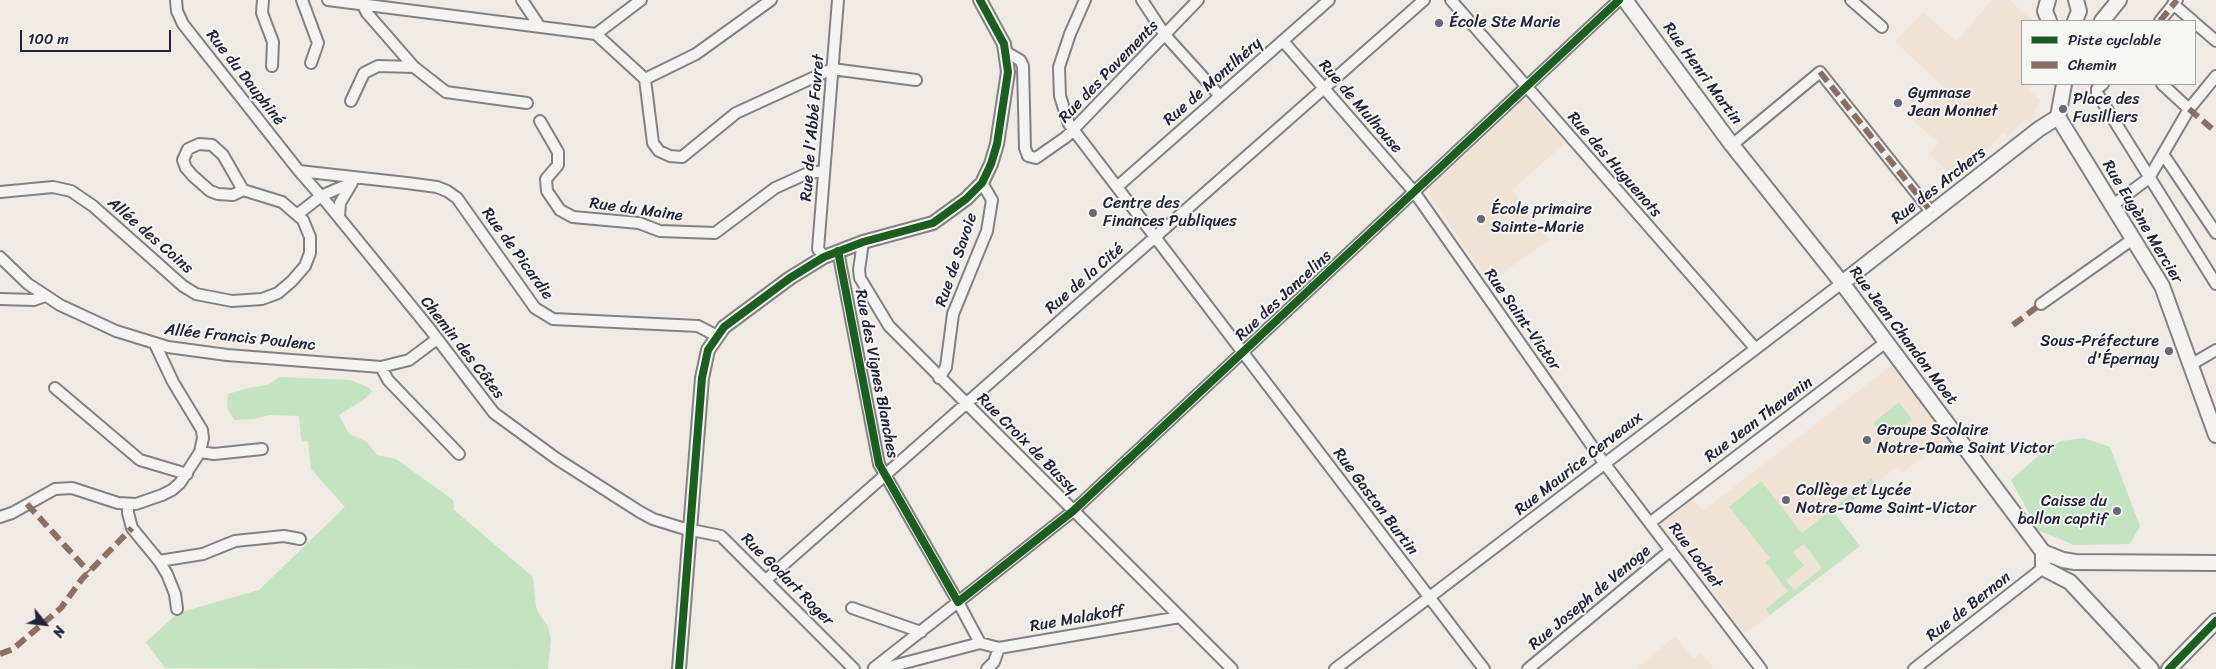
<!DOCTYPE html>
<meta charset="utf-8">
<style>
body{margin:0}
#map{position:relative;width:2216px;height:669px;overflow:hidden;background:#f0eae4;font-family:Sriracha,sans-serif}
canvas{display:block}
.legend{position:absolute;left:2021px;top:20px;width:175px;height:65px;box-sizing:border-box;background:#f6f6f2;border:1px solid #a1a1a9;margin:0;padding:6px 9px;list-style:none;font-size:15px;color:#22223b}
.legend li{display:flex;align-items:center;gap:10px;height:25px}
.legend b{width:25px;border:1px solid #a1a1a9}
.north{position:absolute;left:20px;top:599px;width:50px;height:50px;-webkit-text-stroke:4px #f6f6f2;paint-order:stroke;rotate:119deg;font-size:14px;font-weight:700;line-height:20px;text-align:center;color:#22223b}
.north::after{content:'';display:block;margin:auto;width:18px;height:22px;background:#22223b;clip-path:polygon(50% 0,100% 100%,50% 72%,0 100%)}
.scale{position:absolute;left:20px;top:30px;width:151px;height:22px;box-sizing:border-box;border:2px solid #22223b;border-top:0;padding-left:6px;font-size:15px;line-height:18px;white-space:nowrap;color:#22223b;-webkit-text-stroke:4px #f6f6f2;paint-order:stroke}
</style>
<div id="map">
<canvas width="2216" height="669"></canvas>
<ul class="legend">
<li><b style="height:6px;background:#1b5e20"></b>Piste cyclable</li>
<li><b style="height:6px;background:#8d6e63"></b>Chemin</li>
</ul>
<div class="north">N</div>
<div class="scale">100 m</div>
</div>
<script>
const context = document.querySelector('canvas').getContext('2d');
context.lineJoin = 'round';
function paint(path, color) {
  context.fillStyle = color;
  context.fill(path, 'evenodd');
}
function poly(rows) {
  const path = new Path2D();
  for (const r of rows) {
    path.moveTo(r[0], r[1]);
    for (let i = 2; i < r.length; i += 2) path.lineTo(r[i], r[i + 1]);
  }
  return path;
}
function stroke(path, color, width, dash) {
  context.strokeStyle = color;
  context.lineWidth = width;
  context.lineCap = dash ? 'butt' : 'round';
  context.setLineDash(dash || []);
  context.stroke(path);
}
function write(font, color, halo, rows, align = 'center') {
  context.font = font + ' Sriracha,sans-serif';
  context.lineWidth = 4;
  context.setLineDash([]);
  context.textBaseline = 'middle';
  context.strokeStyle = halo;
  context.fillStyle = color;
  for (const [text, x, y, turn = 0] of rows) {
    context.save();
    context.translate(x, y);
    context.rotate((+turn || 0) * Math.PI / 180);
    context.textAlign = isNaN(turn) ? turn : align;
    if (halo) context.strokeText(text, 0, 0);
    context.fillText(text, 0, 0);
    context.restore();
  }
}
paint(poly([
 [1992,0,2009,0,2034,21,2022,21,2022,84,2034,84,2029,91,2041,101,2034,110,2037,113,2030,123,2025,119,2007,137,2003,133,1982,156,1979,154,1969,166,1964,163,1952,175,1929,154,1938,142,1913,121,1943,86,1895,42,1923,12,1956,41],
 [1524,100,1527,100,1565,143,1512,190,1550,240,1489,282,1429,194,1429,189],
 [1893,364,1949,436,1902,473,1897,467,1836,514,1860,546,1745,634,1661,524,1662,521,1692,498,1703,511],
 [1675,636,1694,659,1701,653,1714,669,1636,669]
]), '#f1e2d6');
paint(poly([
 [280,377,350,380,368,387,372,391,366,398,339,415,349,434,366,441,377,455,396,459,453,500,454,510,533,577,536,607,539,614,548,626,551,639,548,669,165,668,146,642,178,613,259,590,345,507,311,469,308,441,302,442,301,437,299,416,269,415,254,419,234,420,227,407,228,394,248,388,267,385],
 [1899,402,1912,420,1886,440,1873,423],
 [2084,438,2110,447,2140,526,2130,544,2074,545,2038,530,2011,480,2047,448,2061,441],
 [1871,478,1875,484,1835,514,1860,546,1770,615,1766,609,1788,591,1765,562,1770,558,1729,507,1761,481,1802,533],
 [1804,544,1822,568,1794,590,1786,580,1804,566,1793,552]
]), '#c3e3c1');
const minor = poly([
 [176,0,177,11,183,24,299,171,328,204,429,328,494,413,557,459,640,512,653,519,682,528,721,536,854,669],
 [263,0,262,13,273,42,272,66],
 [302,0,318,43,311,63],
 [328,0,596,34],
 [522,0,540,27],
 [1085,0,1070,34,1059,67,1060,96,1069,124,1484,669],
 [1142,0,1165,35,1220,96],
 [1451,0,1755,348],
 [1851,0,1882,27],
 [2173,4,2193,21],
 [363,5,367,13,414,67,446,92,527,103],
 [2160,21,2177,0],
 [2195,23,2216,41],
 [596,34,645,79,653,143,659,151,670,156,682,157,736,113,832,69,916,80],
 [596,34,641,0],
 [1283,41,1415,193,1604,463,1761,669],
 [1006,52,1020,60,1023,66,1025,148,1028,156,1036,158,1066,137,1198,0],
 [645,79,696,54,771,0],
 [2103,84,2097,89,2097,93,2216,284],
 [2162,84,2189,109],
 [351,101,364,73,378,66,414,67],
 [540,121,558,152,558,165,546,179,547,191,560,210,573,217,639,223,660,231,715,233,775,188,808,173,824,171],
 [1732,145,1820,72,1932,213],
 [2163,154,2216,233],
 [299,171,407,183,437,187,447,191,457,198,535,308,553,319,698,326,717,336],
 [1117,187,1329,0],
 [0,192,53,187,71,191,93,206,183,286,196,294,232,301,262,299,278,293,292,281,305,266,310,253,310,237,303,220,282,202,243,190,233,195,218,194,210,191,193,176,186,168,183,160,188,149,199,144,212,145,223,155,243,190],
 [2113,205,2149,178,2189,109,2216,76],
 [298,214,321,196,351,183],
 [339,217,340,203,352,183],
 [863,242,859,270,860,278,889,326,1232,669],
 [838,251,879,464,958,602,1073,511,1619,0],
 [0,257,28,284,60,305,116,331,168,347,227,355,381,367,409,360,437,339],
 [824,257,818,249,838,0],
 [0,299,34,300,45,296],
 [2041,304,2133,239],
 [2192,364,2216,350],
 [381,367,388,380,459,454],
 [939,378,946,367,953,314,987,231,992,200,982,183],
 [55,388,140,460,187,474],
 [200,452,214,454,262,449],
 [128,505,128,513,132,528,159,561,167,574,175,594,177,609],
 [0,517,12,513,55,489,72,488,118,503,136,504,162,495,172,490,180,483,200,452,203,438,202,430,173,382,155,344],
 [1651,522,1886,342],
 [159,561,203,554,235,541,284,536,300,539],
 [766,580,1424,0],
 [852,608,921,632],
 [875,667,889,667,980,643,999,648,1180,617],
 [874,668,958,602,980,643],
 [987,669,994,662,999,648],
 [1335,669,1842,283],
 [1528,669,1671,550],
 [1914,669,2043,568]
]);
const tertiary = poly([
 [679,669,702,378,708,350,724,327,790,278,824,257,863,242,933,223,966,199,982,183,991,164,997,144,1008,72,1004,44,980,0]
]);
const secondary = poly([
 [1625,0,1732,145,1842,283,2043,552],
 [2048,0,2045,11,2049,21],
 [2075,21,2079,11,2076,0],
 [2102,21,2119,0],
 [2058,117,2162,286,2216,435],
 [2058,117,2064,84],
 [1842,283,2039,129,2058,117],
 [2043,552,2063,560,2075,562,2216,563],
 [2043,552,2043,568,2070,582,2151,669],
 [2169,669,2216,621]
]);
stroke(minor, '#838083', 14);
stroke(tertiary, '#838083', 16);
stroke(secondary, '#838083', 18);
stroke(minor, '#f4f3f1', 10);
stroke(tertiary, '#f4f3f1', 12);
stroke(secondary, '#f4f3f1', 14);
stroke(poly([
 [2160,21,2177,0],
 [1820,72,1932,213],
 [2189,109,2216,132],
 [2013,325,2041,304],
 [27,504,89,572],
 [0,654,13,649,61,608,82,579,132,528]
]), '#8d6e63', 6, [12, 6]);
stroke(poly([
 [838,251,879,464,958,602,1073,511,1619,0],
 [679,669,702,378,708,350,724,327,790,278,824,257,863,242,933,223,966,199,982,183,991,164,997,144,1008,72,1004,44,980,0],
 [2169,669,2216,621]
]), '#1b5e20', 8);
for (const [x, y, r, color] of [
 [1439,23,5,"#6a6876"],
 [1898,103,5,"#6a6876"],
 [2063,109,5,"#6a6876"],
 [1093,213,5,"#6a6876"],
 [1481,219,5,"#6a6876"],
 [2169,351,5,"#6a6876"],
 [1867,440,5,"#6a6876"],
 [1786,500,5,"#6a6876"],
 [2117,511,5,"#6a6876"]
]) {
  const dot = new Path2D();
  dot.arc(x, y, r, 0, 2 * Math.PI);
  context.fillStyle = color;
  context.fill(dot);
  stroke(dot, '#f6f6f2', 2);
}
write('16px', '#22223b', '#f6f6f2', [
 ["École Ste Marie",1449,23],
 ["Gymnase",1908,94],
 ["Jean Monnet",1908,112],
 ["Place des",2073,100],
 ["Fusilliers",2073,118],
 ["Centre des",1103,204],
 ["Finances Publiques",1103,222],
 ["École primaire",1491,210],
 ["Sainte-Marie",1491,228],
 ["Sous-Préfecture",2159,342,"right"],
 ["d'Épernay",2159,360,"right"],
 ["Groupe Scolaire",1877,431],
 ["Notre-Dame Saint Victor",1877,449],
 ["Collège et Lycée",1796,491],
 ["Notre-Dame Saint-Victor",1796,509],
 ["Caisse du",2107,502,"right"],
 ["ballon captif",2107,520,"right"]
], 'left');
write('16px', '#22223b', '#f6f6f2', [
 ["Rue des Pavements",1109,72,-46],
 ["Rue Henri Martin",1702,74,54],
 ["Rue du Dauphiné",245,78,52],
 ["Rue de Montlhéry",1213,82,-41],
 ["Rue de Mulhouse",1360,107,49],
 ["Rue de l'Abbé Favret",813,128,-85],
 ["Rue des Huguenots",1614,165,49],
 ["Rue des Archers",1939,186,-38],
 ["Rue du Maine",636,210,8],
 ["Rue Eugène Mercier",2142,222,59],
 ["Allée des Coins",150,236,41],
 ["Rue de Picardie",517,254,54],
 ["Rue de Savoie",957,260,-71],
 ["Rue de la Cité",1085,279,-41],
 ["Rue des Jancelins",1284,296,-43],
 ["Rue Saint-Victor",1522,320,55],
 ["Rue Jean Chandon Moet",1903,336,53],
 ["Allée Francis Poulenc",240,338,6],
 ["Chemin des Côtes",462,348,52],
 ["Rue des Vignes Blanches",876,374,79],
 ["Rue Jean Thevenin",1759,420,-37],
 ["Rue Croix de Bussy",1027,444,45],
 ["Rue Maurice Cerveaux",1579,464,-38],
 ["Rue Gaston Burtin",1375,502,53],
 ["Rue Lochet",1695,556,53],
 ["Rue Godart Roger",787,580,45],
 ["Rue Joseph de Venoge",1590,598,-40],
 ["Rue de Bernon",1969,607,-38],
 ["Rue Malakoff",1077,619,-10]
]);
</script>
